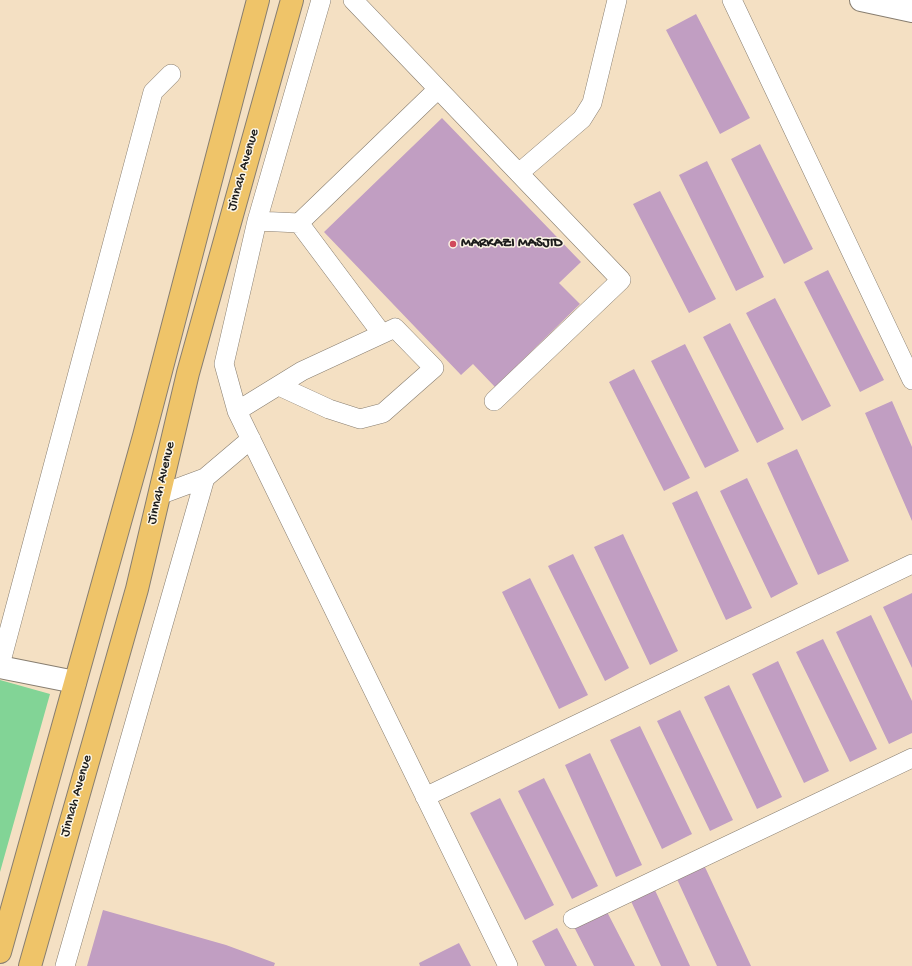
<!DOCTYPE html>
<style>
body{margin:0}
canvas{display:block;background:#f4e0c3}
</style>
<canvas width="912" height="966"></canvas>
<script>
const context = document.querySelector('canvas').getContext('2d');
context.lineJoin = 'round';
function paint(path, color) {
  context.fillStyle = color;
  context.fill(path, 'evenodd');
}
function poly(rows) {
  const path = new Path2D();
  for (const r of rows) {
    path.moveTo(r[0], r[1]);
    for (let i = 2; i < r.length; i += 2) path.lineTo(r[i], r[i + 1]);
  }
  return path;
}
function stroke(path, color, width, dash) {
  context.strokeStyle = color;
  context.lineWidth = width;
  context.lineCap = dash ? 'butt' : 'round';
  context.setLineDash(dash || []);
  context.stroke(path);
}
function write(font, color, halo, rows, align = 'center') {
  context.font = font + ' "Gochi Hand",sans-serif';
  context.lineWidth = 3;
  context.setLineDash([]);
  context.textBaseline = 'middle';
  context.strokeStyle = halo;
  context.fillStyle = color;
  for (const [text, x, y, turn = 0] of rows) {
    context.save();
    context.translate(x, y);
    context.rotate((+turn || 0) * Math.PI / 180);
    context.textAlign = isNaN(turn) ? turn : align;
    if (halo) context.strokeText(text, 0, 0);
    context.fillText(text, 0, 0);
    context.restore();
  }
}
paint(poly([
 [0,680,50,694,0,872]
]), '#82d496');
paint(poly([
 [696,14,750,118,720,134,666,30],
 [442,118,581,262,559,283,580,304,495,387,473,364,461,375,324,232],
 [760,144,813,249,784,264,731,159],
 [707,161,764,277,736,291,679,175],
 [660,191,716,299,689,313,633,204],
 [828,270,884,380,860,392,804,282],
 [775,298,831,406,802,421,746,313],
 [730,323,784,429,757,443,703,337],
 [685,344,739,451,705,468,651,361],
 [634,369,690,478,664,491,609,382],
 [892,401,912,447,912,521,865,413],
 [797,449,849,561,818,575,767,463],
 [747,478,798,584,771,598,720,491],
 [697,491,752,608,726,620,672,503],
 [623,534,678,651,650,665,594,547],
 [573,554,629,668,605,681,548,566],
 [530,578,588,695,559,709,502,592],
 [912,593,912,668,883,607],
 [871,615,912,701,912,733,889,744,836,632],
 [823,639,877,749,850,762,796,652],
 [778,661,829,771,804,783,752,674],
 [729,685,782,797,757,809,704,697],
 [680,710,733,820,710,831,657,721],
 [640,726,692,834,662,849,610,740],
 [590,753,642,865,616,877,565,765],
 [544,778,598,886,572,899,518,791],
 [500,798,554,905,525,920,470,813],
 [704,865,751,966,717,966,676,877],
 [654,888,690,966,661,966,630,899],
 [604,906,635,966,594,966,572,923],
 [103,910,226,945,275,963,274,966,87,966],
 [557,928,577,966,545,966,532,941],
 [459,943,471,966,420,966,419,963]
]), '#c19ec2');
const minor = poly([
 [321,0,257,221,224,364,237,411,508,966],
 [353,0,621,280,494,401],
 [732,0,912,380],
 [519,173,582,119,592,103,617,0],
 [257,221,299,223,438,89],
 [299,223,382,334],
 [237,411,302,371,395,328,434,368,383,413,360,419,329,409,279,386],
 [159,495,205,478],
 [0,665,153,92,171,74],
 [425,797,912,564],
 [573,919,912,758],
 [65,966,205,478,251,439]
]);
const tertiary = poly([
 [861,0,912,11],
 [0,667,75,682]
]);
const primary = poly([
 [0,952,144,436,258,0],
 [30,966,137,589,188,373,292,0]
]);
stroke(minor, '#887e70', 20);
stroke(tertiary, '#887e70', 24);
stroke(primary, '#887e70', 24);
stroke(minor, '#fff', 19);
stroke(tertiary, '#fff', 22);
stroke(primary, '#efc469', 22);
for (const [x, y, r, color] of [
 [453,244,4,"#d1495b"]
]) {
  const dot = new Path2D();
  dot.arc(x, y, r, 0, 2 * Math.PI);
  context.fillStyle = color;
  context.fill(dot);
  stroke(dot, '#fcf5e5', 1.5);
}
write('14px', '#1c1c1c', '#fcf5e5', [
 ["Jinnah Avenue",244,170,-74],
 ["Jinnah Avenue",162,483,-77],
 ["Jinnah Avenue",77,796,-74]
]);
write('bold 14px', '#1c1c1c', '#fcf5e5', [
 ["MARKAZI MASJID",461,244]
], 'left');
</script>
